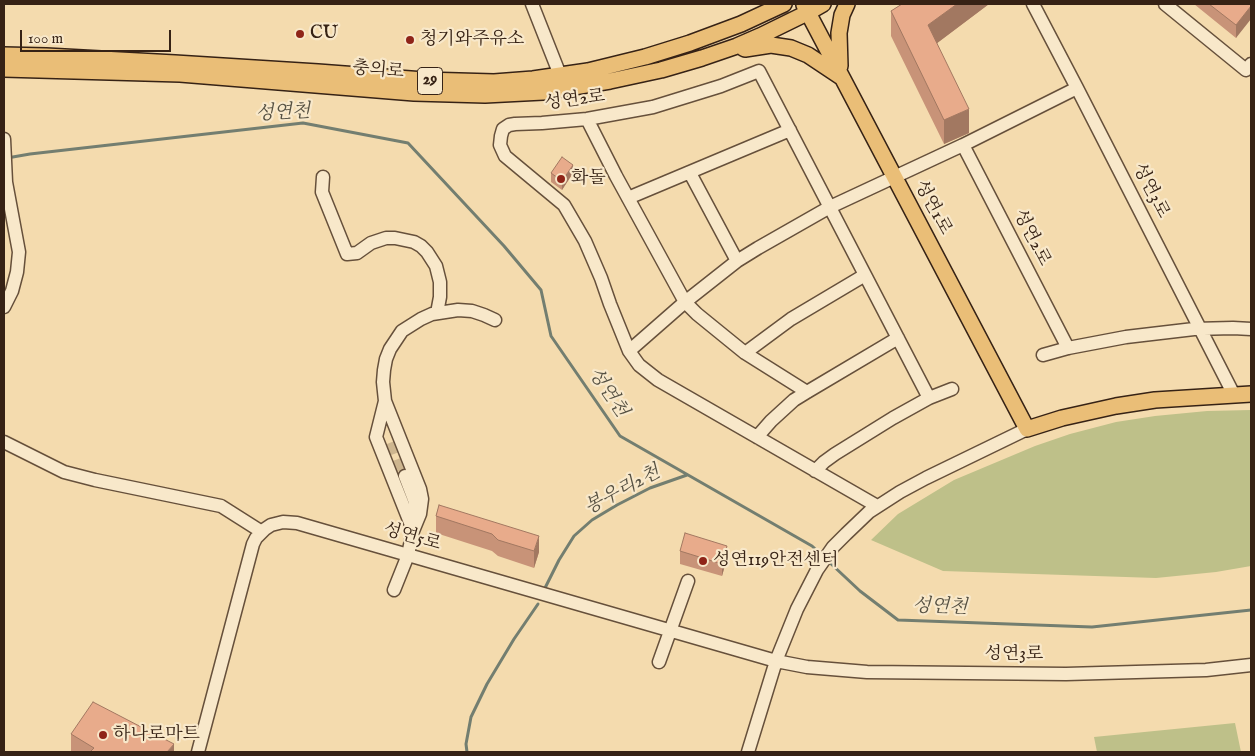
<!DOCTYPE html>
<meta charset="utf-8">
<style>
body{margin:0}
#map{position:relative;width:1255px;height:756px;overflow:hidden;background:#f4dbae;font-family:"IM FELL English",serif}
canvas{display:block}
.frame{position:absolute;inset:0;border:5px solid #362215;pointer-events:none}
.scale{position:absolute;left:20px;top:30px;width:151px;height:22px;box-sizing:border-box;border:2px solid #362215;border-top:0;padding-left:6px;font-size:15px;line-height:18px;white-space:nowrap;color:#362215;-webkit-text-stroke:4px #f8e8ca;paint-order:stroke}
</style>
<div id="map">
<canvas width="1255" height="756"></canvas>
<div class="frame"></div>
<div class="scale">100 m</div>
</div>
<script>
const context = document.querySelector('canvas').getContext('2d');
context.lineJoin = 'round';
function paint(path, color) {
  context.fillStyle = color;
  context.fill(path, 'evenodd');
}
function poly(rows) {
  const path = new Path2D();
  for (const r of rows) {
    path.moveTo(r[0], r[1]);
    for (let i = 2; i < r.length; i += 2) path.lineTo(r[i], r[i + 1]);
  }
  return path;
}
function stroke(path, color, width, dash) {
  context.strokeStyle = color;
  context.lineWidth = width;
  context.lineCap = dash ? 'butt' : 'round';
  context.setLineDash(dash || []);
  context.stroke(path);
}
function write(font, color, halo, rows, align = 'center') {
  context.font = font + ' "IM FELL English","Noto Serif KR",serif';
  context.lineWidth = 4.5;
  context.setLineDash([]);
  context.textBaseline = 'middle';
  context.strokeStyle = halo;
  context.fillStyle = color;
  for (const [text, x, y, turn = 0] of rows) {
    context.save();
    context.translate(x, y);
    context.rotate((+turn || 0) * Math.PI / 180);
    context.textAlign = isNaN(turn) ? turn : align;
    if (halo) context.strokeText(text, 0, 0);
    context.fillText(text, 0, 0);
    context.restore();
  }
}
paint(poly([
 [1251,410,1251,566,1216,572,1156,578,943,571,871,540,898,514,954,480,1035,446,1070,434,1116,422,1155,416,1207,411],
 [1235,723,1241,752,1097,752,1094,737]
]), '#bec089');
stroke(poly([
 [7,158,30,154,303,123,408,143,504,246,541,290,551,336,620,436,812,546,823,556],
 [828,561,860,591,898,620,1092,627,1251,610],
 [545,588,559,560,574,536,592,520,617,505,650,488,687,475],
 [467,752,466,744,471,717,487,684,514,639,538,604]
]), '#737e70', 3);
stroke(poly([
 [392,442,405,476]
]), '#ceb68f', 12, [12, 6]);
const minor = poly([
 [532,4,560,75],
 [1033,4,1077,88,1234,395],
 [1165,4,1246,70,1251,64],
 [587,119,616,176,685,302,697,314,745,353,807,392],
 [4,139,6,182,19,252,17,272,12,291,4,307],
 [963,145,1068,348],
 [690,173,737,261],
 [323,177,322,192,347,254,357,253,371,243,386,238,395,238,414,242,421,246,427,252,436,266,440,282,440,297,437,313],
 [628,198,790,130],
 [629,351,685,302,737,261,758,248,830,207,963,145,1077,88],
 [745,353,791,319,865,275],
 [1043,355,1068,348,1126,337,1194,329,1233,328,1251,329],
 [385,401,376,437,413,530],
 [757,437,771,421,794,400,807,392,898,338],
 [4,442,64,472,95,480,221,506,262,532],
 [815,471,824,462,835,454,893,418,929,398,952,389],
 [877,506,658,380,639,365,629,351,610,304,601,278,585,241,564,205,505,156,500,145,501,136,503,129,509,125,515,124,542,123,587,119,653,107,721,86,759,71,929,398],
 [413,531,420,514,422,499,420,489,385,401,383,382,384,370,386,359,390,349,402,331,421,319,432,314,458,310,472,311,484,315,495,320],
 [394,590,408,555,415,521,415,502,405,476],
 [659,662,688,581],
 [198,752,253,544,256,538,265,529,271,525,283,522,297,523,776,661,807,667,867,672,1066,674,1206,670,1251,665],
 [748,752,776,661,797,609,817,570,833,547,846,534,869,512,900,492,926,478,1027,429]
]);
const major = poly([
 [804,5,1027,429,1062,418,1116,406,1155,400,1251,394],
 [743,48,745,49,771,45,791,48,808,55,841,77],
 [4,55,46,56,175,63,318,72,424,80,494,82,533,79,588,71,645,57,690,43,741,24,784,4],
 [840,66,839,33,842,15,847,4],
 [4,69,180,74,414,93,485,95,543,92,610,81,661,70,702,58,737,46,760,36,809,12,823,4]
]);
stroke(minor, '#66503b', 15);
stroke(major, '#362215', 18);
stroke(minor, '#f8e8ca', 12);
stroke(major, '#eabe77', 15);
paint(poly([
 [902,4,989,4,937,43,969,133,944,144,891,36,891,11],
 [1194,4,1251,4,1236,38],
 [551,173,573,173,562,190,551,182],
 [439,505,539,552,534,568,498,556,492,551,436,533,436,516],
 [680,551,727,558,722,576,680,564],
 [71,734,174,752,74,752,71,751]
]), '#c89378');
paint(poly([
 [957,4,989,4,928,50,928,25],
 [1251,6,1251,19,1236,38,1236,25],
 [969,109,969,133,944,144,944,120],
 [573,165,573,173,562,190,562,181],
 [539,536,539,552,534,568,534,551],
 [727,546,727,558,722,576,722,564],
 [174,744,174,752,167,752]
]), '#a27861');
const building = poly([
 [902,4,957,4,928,25,969,109,944,120,891,11,902,4],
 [1209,4,1251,4,1251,6,1236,25,1209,4],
 [562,157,573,165,562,181,551,173,562,157],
 [439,505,539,536,534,551,498,540,492,534,436,516,439,505],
 [685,533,727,546,722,564,680,551,685,533],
 [93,702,174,744,167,752,90,752,94,748,71,734,93,702]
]);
paint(building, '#e8ab8b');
stroke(building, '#a27861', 1);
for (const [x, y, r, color] of [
 [300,34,5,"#8f2418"],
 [410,40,5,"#8f2418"],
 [561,179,5,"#8f2418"],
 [703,561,5,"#8f2418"],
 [103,735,5,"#8f2418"]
]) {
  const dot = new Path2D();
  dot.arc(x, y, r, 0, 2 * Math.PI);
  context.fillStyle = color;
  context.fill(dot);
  stroke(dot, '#f8e8ca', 2);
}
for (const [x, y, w] of [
 [430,81,25]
]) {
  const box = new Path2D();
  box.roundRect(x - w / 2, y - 13.5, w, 27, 4);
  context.fillStyle = '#f8e8ca';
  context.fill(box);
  stroke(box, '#362215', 1);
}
write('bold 16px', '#362215', null, [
 ["29",430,81]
]);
write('18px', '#362215', '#f8e8ca', [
 ["CU",310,34],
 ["청기와주유소",420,40],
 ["화돌",571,179],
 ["성연119안전센터",713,561],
 ["하나로마트",113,735]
], 'left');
write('18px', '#362215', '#f8e8ca', [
 ["충의로",378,71,5],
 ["성연2로",575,101,-7],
 ["성연3로",1150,191,63],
 ["성연1로",932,208,62],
 ["성연2로",1031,238,63],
 ["성연5로",412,538,16],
 ["성연3로",1014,655]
]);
write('italic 19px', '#555042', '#f8e8ca', [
 ["성연천",283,114,-3],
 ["성연천",607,393,56],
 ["봉우리2천",623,491,-28],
 ["성연천",940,608,2]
]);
</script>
